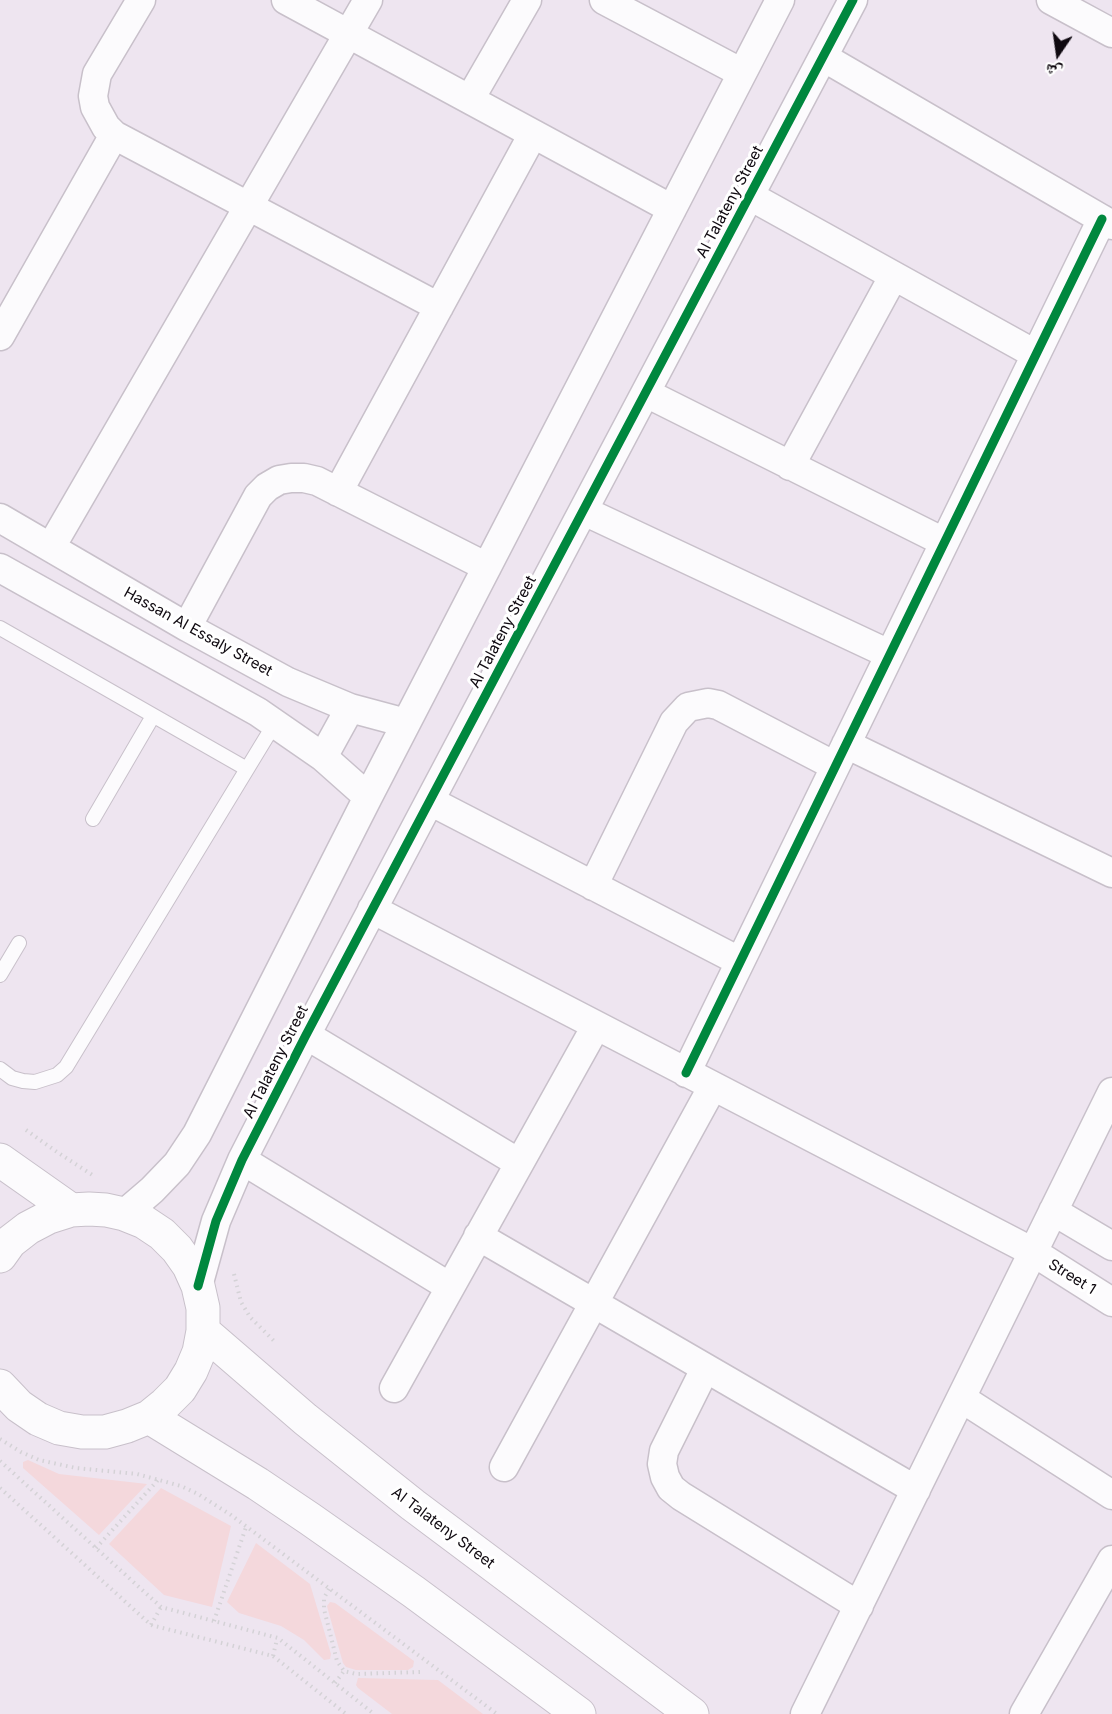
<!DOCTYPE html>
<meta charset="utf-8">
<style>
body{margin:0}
#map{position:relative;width:1112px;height:1714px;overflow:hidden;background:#eee5f0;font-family:Inter,"Noto Naskh Arabic",sans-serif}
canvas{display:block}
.north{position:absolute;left:1028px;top:24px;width:60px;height:60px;-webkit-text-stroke:4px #fff;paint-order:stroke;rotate:193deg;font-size:16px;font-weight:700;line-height:24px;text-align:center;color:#0f0910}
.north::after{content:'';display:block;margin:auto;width:21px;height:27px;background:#0f0910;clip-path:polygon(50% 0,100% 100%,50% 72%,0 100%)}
</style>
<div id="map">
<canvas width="1112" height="1714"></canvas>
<div class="north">ش</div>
</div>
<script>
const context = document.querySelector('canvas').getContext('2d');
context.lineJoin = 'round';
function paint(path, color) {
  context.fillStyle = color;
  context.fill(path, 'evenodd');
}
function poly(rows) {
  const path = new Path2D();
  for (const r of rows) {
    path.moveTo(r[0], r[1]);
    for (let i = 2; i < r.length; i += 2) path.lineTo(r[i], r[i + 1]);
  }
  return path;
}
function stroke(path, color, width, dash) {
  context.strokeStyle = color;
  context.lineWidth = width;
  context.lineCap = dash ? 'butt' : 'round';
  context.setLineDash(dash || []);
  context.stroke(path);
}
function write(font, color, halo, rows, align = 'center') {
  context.font = font + ' Inter,sans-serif';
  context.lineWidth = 6;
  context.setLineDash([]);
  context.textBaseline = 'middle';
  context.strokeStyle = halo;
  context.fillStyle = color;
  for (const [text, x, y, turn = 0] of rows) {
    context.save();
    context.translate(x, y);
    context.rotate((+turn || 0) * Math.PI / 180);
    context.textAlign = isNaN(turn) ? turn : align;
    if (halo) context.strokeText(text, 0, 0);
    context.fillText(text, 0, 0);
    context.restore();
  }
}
paint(poly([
 [28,1460,59,1474,147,1484,99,1535,23,1468,23,1462],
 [161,1488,231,1526,212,1607,164,1595,109,1544],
 [256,1543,310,1584,331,1654,330,1659,324,1660,304,1640,281,1626,239,1613,227,1602],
 [330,1602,335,1603,414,1661,413,1667,408,1670,356,1670,346,1667,343,1663,328,1610,327,1606],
 [358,1678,438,1680,483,1714,392,1714,358,1688,356,1685]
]), '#f4d8dc');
const service = poly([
 [0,628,247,769],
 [93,819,153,716],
 [0,975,19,943],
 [0,1069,12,1078,23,1081,35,1082,57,1075,66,1067,275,723]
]);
const minor = poly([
 [141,0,97,74,93,96,95,107,106,127,114,135,439,307],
 [286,0,672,209],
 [604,0,742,73],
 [1051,0,1112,33],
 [823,57,1112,225],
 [470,99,527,0],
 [750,196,1035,354],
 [0,336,114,135],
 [646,393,944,542],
 [790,466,893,277],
 [338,492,533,134],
 [584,511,889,654],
 [0,518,187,627,288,682,350,708,406,723],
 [51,547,368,0],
 [0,568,258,712,323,757,368,797],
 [187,627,258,496,267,487,279,480,291,478,304,478,317,481,487,567],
 [846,744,1112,873],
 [323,757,350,708],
 [430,801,739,961],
 [593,886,674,722,688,707,708,703,718,705,835,766],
 [372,909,1033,1252,1112,1302],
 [306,1035,519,1163],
 [686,1073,1102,219],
 [242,1160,450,1287],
 [1053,1211,1112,1246],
 [124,1214,152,1190,177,1164,197,1134,368,797,780,0],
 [478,1236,916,1490],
 [198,1286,216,1221,242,1160,306,1035,853,0],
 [705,1369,664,1451,662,1464,665,1477,671,1488,681,1496,859,1606],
 [394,1388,596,1026],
 [961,1398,1112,1495],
 [504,1467,713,1086],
 [805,1714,1112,1092],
 [1024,1714,1112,1560]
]);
const secondary = poly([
 [0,1160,71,1210],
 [0,1256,10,1242,28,1228,49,1217,71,1210,89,1209,106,1210,124,1214,144,1222,162,1234,177,1249,189,1266,198,1286,203,1308,203,1331,199,1352,191,1371,180,1389,165,1404,149,1417,127,1426,105,1432,82,1432,59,1428,38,1419,19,1406,0,1386],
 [203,1331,305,1419,413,1505,692,1714],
 [149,1417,258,1484,310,1519,414,1592,579,1714]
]);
stroke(service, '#c8c0ca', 16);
stroke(minor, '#c8c0ca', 31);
stroke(secondary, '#c8c0ca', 35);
stroke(poly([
 [26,1130,57,1152,94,1176],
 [234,1274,241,1302,250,1317,274,1341],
 [0,1439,21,1452,39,1460,76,1468,137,1474,181,1486,198,1494,231,1515,497,1714],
 [0,1461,161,1607,278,1638,374,1714],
 [0,1488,151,1625,273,1656,346,1714],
 [96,1548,158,1480],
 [329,1589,324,1598,324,1609,337,1661,344,1671,356,1674,420,1672],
 [214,1621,246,1527],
 [151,1625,161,1607],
 [273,1656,277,1639],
 [335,1683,344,1671]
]), '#d4d2d6', 4, [1.5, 4.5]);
stroke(service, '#fcfbfd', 14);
stroke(minor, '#fcfbfd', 28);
stroke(secondary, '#fcfbfd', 33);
stroke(poly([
 [686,1073,1102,219],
 [198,1286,216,1221,242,1160,306,1035,853,0]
]), '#00873e', 9);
write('15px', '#0f0910', '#fff', [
 ["Al Talateny Street",730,202,-62],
 ["Hassan Al Essaly Street",198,632,29],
 ["Al Talateny Street",503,632,-62],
 ["Al Talateny Street",276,1062,-63],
 ["Street 1",1072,1277,32],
 ["Al Talateny Street",443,1528,37]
]);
</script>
